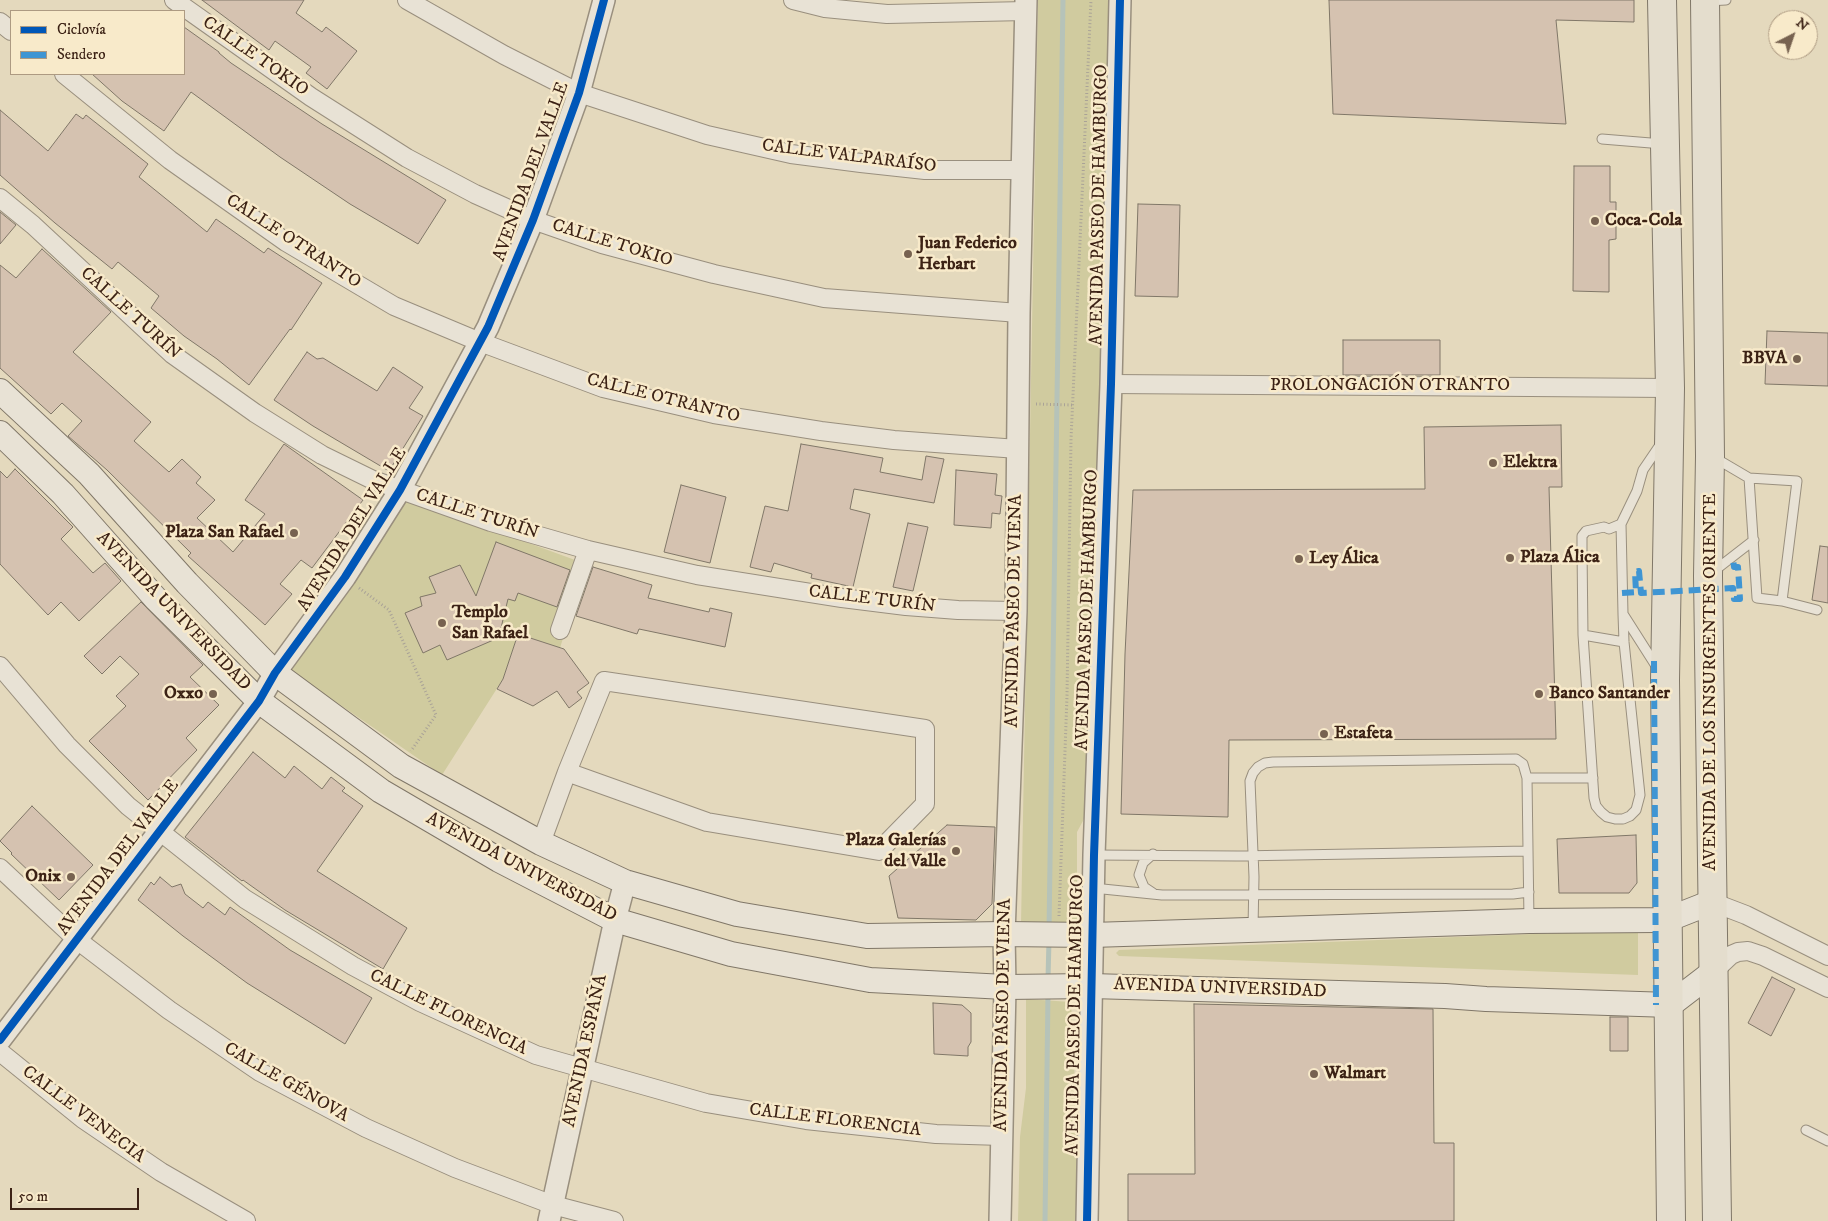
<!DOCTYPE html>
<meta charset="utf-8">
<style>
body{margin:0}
#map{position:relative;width:1828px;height:1221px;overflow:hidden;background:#e4d9bd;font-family:"IM FELL DW Pica",serif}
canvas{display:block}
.legend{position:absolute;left:10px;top:10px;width:175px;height:65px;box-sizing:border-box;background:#f8eaca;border:1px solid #ad9a82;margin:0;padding:6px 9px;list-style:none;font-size:15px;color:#3c2215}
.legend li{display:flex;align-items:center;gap:10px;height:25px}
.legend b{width:25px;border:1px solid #ad9a82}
.north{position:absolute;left:1768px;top:10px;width:50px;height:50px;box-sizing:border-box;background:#f8eaca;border:1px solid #ad9a82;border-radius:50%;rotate:41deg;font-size:14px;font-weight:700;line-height:20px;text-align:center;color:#3c2215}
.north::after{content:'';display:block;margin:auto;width:18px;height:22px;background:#776250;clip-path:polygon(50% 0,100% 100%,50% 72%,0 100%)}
.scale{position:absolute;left:10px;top:1188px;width:129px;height:22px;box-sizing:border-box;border:2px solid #3c2215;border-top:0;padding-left:6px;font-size:15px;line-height:18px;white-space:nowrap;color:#3c2215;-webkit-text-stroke:4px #f8eaca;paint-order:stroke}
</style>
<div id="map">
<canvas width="1828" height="1221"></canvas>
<ul class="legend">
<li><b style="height:6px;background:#0057b8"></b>Ciclovía</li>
<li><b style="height:6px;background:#3f95d3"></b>Sendero</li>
</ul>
<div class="north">N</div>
<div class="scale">50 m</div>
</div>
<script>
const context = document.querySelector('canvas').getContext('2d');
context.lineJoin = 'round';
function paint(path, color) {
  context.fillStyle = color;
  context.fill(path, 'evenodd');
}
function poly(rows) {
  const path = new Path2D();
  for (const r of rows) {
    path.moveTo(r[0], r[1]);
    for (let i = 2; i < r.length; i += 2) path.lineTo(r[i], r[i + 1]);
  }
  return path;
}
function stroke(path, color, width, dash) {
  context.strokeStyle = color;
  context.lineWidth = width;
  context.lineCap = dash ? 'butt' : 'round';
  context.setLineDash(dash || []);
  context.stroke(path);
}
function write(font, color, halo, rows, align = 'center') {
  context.font = font + ' "IM FELL DW Pica",serif';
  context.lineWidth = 5;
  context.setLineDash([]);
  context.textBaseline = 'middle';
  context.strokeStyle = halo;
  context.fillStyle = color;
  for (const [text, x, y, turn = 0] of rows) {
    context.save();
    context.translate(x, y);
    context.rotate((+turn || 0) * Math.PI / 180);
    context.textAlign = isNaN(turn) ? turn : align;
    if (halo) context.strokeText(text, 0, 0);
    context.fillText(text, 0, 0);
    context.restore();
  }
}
paint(poly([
 [1038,0,1110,0,1092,804,1077,832,1077,926,1021,924],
 [408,499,586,564,560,648,518,634,503,679,442,775,291,671],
 [1638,930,1638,975,1119,956,1116,953,1119,950],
 [1026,999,1071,1002,1078,1144,1077,1221,1018,1221,1020,1137,1026,1088]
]), '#d0cb9f');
stroke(poly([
 [1049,929,1063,0],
 [1048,979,1049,940],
 [1045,1221,1048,993]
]), '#b6c3b9', 5);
const building = poly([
 [202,0,304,0,296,13,322,32,326,27,357,51,327,89,306,73,311,67,275,41,269,50,202,0],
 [1329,0,1634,0,1634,22,1556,20,1566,124,1333,114,1329,0],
 [184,27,219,52,219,53,231,63,322,124,446,200,418,244,350,204,280,157,191,92,164,131,122,101,92,74,184,74,184,27],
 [0,110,48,151,76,114,83,119,86,115,148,164,139,177,207,232,216,219,264,253,268,248,322,283,291,330,290,329,249,385,217,359,184,336,151,308,159,296,118,262,112,269,55,223,0,175,0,110],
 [1574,166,1610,166,1610,202,1616,202,1616,239,1609,240,1609,292,1573,291,1574,166],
 [1138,204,1180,205,1178,297,1135,296,1138,204],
 [0,212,16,225,0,244,0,212],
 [42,249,111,312,73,352,151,422,134,441,169,472,182,459,201,477,196,483,215,500,197,518,233,552,265,514,245,500,284,444,363,500,312,568,301,560,280,584,292,594,265,625,188,556,191,553,107,470,68,436,82,421,62,403,51,414,0,368,0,265,16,278,42,249],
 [1767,331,1828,333,1828,386,1765,384,1767,331],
 [1343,340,1440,340,1440,375,1343,375,1343,340],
 [307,352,317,359,323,358,377,391,393,367,423,387,409,408,423,416,389,471,313,426,274,400,307,352],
 [1561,425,1562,487,1549,487,1556,739,1229,740,1228,817,1121,814,1125,654,1133,490,1425,489,1424,427,1561,425],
 [801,444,883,458,880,472,922,480,926,456,944,459,934,503,854,489,850,509,870,514,853,587,811,578,812,574,774,563,771,572,750,567,765,506,788,511,801,444],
 [15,469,73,527,61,539,93,573,105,563,121,581,79,621,61,602,48,615,0,564,0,471,7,478,15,469],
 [956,470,997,474,995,495,1002,496,1000,514,992,513,991,528,954,525,956,470],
 [681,485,726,497,710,563,664,552,681,485],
 [908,523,928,527,913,591,893,587,908,523],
 [496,542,570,570,557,607,518,593,515,601,508,599,501,628,512,632,447,660,440,645,423,653,405,613,422,606,420,597,436,593,429,577,460,565,476,596,496,542],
 [1820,546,1828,547,1828,603,1812,600,1820,546],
 [593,567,652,585,648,598,709,612,710,608,732,613,725,647,639,629,637,634,576,616,593,567],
 [141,602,203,665,190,677,219,705,186,738,197,750,148,800,89,741,126,706,116,696,139,674,120,656,102,674,84,656,141,602],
 [518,634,564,649,589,683,577,692,582,698,569,708,557,691,533,706,497,689,503,679,518,634],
 [253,752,285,778,294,766,322,789,331,777,345,788,342,791,363,806,317,871,407,928,383,969,285,910,243,880,242,881,185,837,253,752],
 [32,806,93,865,59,900,11,854,12,853,0,841,32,806],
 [947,825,995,827,992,904,976,920,898,918,889,876,947,825],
 [1636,835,1637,883,1629,893,1559,893,1557,839,1636,835],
 [160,877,172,887,181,884,185,894,203,908,208,902,225,915,230,907,290,950,372,998,345,1044,247,983,183,936,138,900,151,882,154,885,160,877],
 [1772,977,1795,989,1771,1036,1748,1023,1772,977],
 [933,1003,962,1005,971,1013,971,1042,968,1047,968,1056,934,1054,933,1003],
 [1194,1004,1433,1009,1434,1143,1454,1143,1454,1221,1128,1221,1128,1174,1195,1174,1194,1004],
 [1610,1017,1628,1017,1628,1051,1610,1051,1610,1017]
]);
paint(building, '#d5c2b0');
stroke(building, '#807768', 1);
const service = poly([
 [1708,1,1726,0],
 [1602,139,1663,144],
 [1715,458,1749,478],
 [1749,478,1797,481,1782,601,1757,598,1749,478],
 [1621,524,1609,529,1604,527,1586,531,1582,536,1582,549,1583,635,1594,798,1596,806,1601,812,1607,817,1615,819,1623,819,1630,816,1636,810,1640,795,1624,642,1623,614],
 [1714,571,1754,540],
 [1782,601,1817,610],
 [1583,635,1624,642],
 [1658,669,1623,614,1621,524,1637,491,1643,470,1662,442],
 [1527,778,1593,778],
 [1094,855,1237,856,1528,851],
 [1093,888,1162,895,1513,894,1529,892],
 [1153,893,1144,887,1139,875,1143,863,1153,854],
 [1253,928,1254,877,1250,781,1253,773,1258,767,1265,763,1273,762,1516,759,1523,764,1527,778,1529,921],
 [1806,1130,1828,1141]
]);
const minor = poly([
 [174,0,311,97,407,158,475,194,533,220,602,244,714,274,824,298,1019,313],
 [407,0,504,55,579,93,707,135,791,154,861,163,925,170,1022,170],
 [793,0,825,8,887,14,1026,11],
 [0,22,11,31],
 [64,74,170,160,286,242,394,306,480,342,603,388,714,414,821,431,894,440,1018,449],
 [0,198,33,225,172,354,255,413,322,455,373,480,491,522,588,550,697,575,842,598,906,606,958,610,1016,611],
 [1111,384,1670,388],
 [560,630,588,550],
 [0,666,67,745,128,806,245,899,353,966,420,1002,536,1055,706,1103,806,1120,936,1134,1002,1136],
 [541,843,567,772,604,681,925,729,925,804,879,851,707,822,567,772],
 [0,868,76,939,169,1010,260,1072,366,1128,455,1168,553,1205,614,1221],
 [1712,902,1746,915,1828,956],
 [1713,972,1731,955,1738,952,1748,951,1763,956,1828,988],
 [0,1052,83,1119,161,1172,246,1221]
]);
const tertiary = poly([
 [0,1040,259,701,275,673,345,577,400,490,488,327,533,220,579,93,604,0],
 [549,1221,615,920,625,882],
 [1000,1221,1005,987,1004,934,1016,611,1019,313,1026,0],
 [1087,1221,1094,855,1111,384,1120,0]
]);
const secondary = poly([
 [0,391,89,474,187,583,275,673,401,766,541,843,625,882,737,914,867,936,1004,934,1092,935,1529,921,1656,920,1669,919,1712,902],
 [0,433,63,494,156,599,259,701,381,791,499,860,615,920,731,954,870,980,1005,987,1091,986,1445,996,1486,999,1670,1005,1713,972]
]);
const trunk = poly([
 [1662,0,1670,388,1665,680,1671,1221],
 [1705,0,1710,456,1708,576,1717,1221]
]);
stroke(service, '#998f7e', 11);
stroke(minor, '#998f7e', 20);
stroke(tertiary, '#998f7e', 24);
stroke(secondary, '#807768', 26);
stroke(trunk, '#807768', 30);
stroke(poly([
 [1036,404,1073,405],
 [359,588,389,610,436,715,411,751],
 [1059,916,1067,696,1071,439,1091,0]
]), '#a9a297', 3, [1, 2.5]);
stroke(service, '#e8e2d5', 9);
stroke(minor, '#e8e2d5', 18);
stroke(tertiary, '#e8e2d5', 21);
stroke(secondary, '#e8e2d5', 24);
stroke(trunk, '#e4ddcd', 28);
stroke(poly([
 [1622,593,1636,592,1635,572,1639,571,1641,593,1733,588,1734,599,1740,599,1738,567,1734,567,1733,558],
 [1654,661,1656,1005]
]), '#3f95d3', 6, [12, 6]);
stroke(poly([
 [0,1040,259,701,275,673,345,577,400,490,488,327,533,220,579,93,604,0],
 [1087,1221,1094,855,1111,384,1120,0]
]), '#0057b8', 8);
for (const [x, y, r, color] of [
 [1595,221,5,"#776250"],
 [908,254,5,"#776250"],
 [1797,359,5,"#776250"],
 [1493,463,5,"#776250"],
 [294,533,5,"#776250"],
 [1510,558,5,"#776250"],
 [1299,559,5,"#776250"],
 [442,623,5,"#776250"],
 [213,694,5,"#776250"],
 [1539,694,5,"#776250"],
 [1324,734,5,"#776250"],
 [956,851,5,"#776250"],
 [71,877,5,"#776250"],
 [1314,1074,5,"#776250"]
]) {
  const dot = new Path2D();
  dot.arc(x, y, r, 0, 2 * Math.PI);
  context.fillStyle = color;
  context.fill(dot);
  stroke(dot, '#f8eaca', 2);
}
write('18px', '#3c2215', '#f8eaca', [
 ["CALLE TOKIO",255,57,35],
 ["CALLE VALPARAÍSO",849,157,7],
 ["AVENIDA DEL VALLE",532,172,-70],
 ["AVENIDA PASEO DE HAMBURGO",1100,205,-89],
 ["CALLE OTRANTO",293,242,33],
 ["CALLE TOKIO",612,244,17],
 ["CALLE TURÍN",130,314,42],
 ["PROLONGACIÓN OTRANTO",1390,386],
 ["CALLE OTRANTO",663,399,14],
 ["CALLE TURÍN",477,515,18],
 ["AVENIDA DEL VALLE",353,530,-58],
 ["CALLE TURÍN",872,600,7],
 ["AVENIDA PASEO DE HAMBURGO",1088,610,-88],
 ["AVENIDA PASEO DE VIENA",1015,611,-89],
 ["AVENIDA UNIVERSIDAD",173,612,46],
 ["AVENIDA DE LOS INSURGENTES ORIENTE",1711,682,-90],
 ["AVENIDA DEL VALLE",119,858,-53],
 ["AVENIDA UNIVERSIDAD",521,868,28],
 ["AVENIDA UNIVERSIDAD",1220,989,2],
 ["CALLE FLORENCIA",448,1013,26],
 ["AVENIDA PASEO DE VIENA",1004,1015,-89],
 ["AVENIDA PASEO DE HAMBURGO",1076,1015,-89],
 ["AVENIDA ESPAÑA",586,1051,-78],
 ["CALLE GÉNOVA",286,1083,30],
 ["CALLE VENECIA",83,1115,37],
 ["CALLE FLORENCIA",835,1121,7]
]);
write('bold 18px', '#3c2215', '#f8eaca', [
 ["Coca-Cola",1605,221],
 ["Juan Federico",918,244],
 ["Herbart",918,265],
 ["BBVA",1787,359,"right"],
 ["Elektra",1503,463],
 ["Plaza San Rafael",284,533,"right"],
 ["Plaza Álica",1520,558],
 ["Ley Álica",1309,559],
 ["Templo",452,613],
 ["San Rafael",452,634],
 ["Oxxo",203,694,"right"],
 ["Banco Santander",1549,694],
 ["Estafeta",1334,734],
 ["Plaza Galerías",946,841,"right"],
 ["del Valle",946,862,"right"],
 ["Onix",61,877,"right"],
 ["Walmart",1324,1074]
], 'left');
</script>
